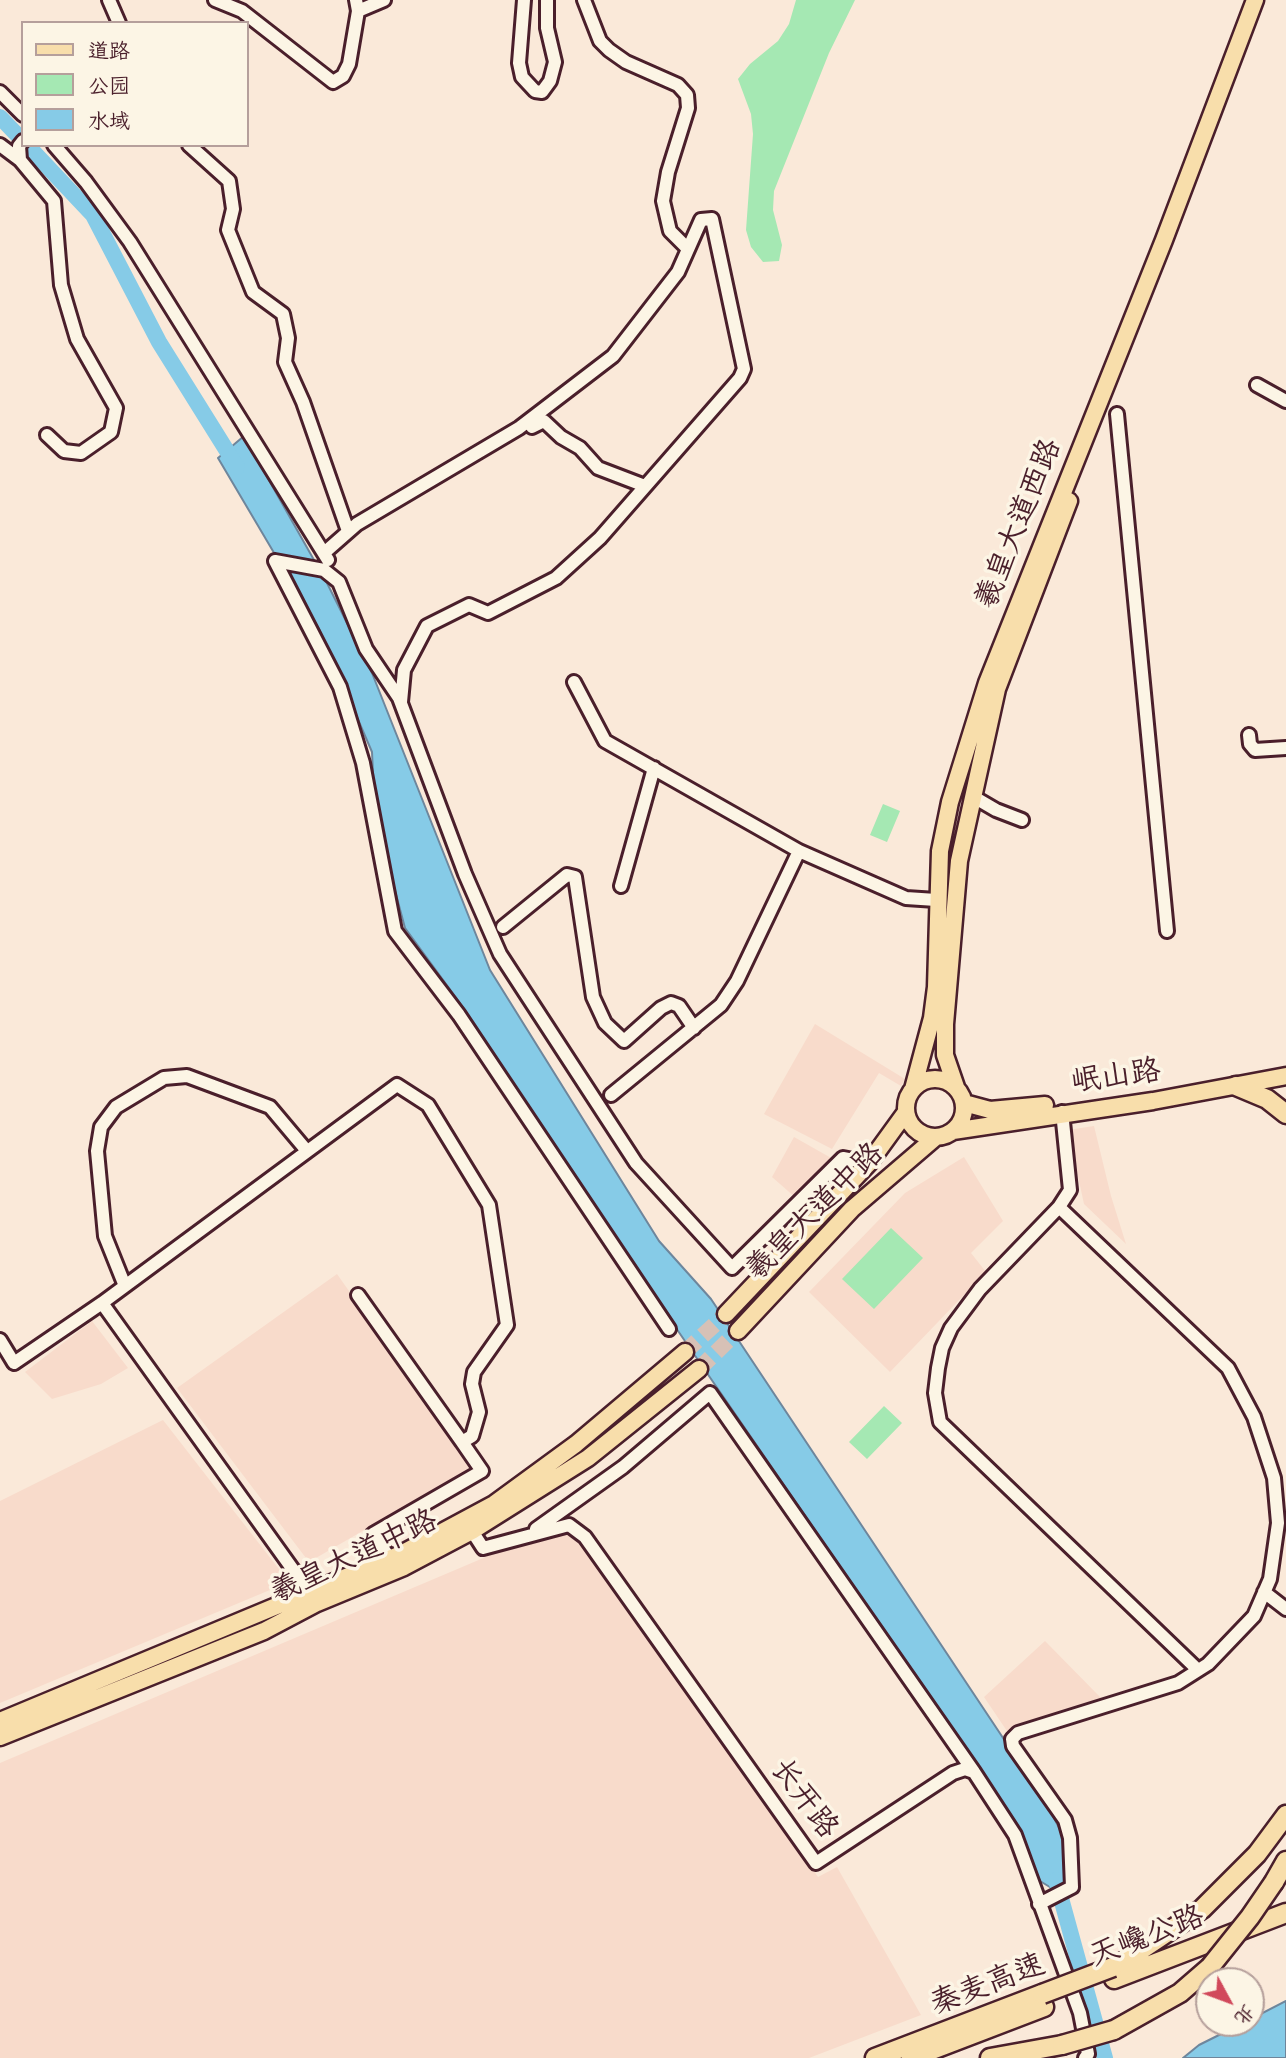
<!DOCTYPE html>
<meta charset="utf-8">
<style>
body{margin:0}
#map{position:relative;width:1286px;height:2058px;overflow:hidden;background:#fae9d9;font-family:Caveat,"LXGW WenKai TC",sans-serif}
canvas{display:block}
.legend{position:absolute;left:21px;top:21px;width:228px;height:126px;box-sizing:border-box;background:#fcf5e5;border:2px solid #b59f9b;margin:0;padding:9px 12px;list-style:none;font-size:21px;color:#4a1f2b}
.legend li{display:flex;align-items:center;gap:14px;height:35px}
.legend b{width:35px;border:2px solid #b59f9b}
.north{position:absolute;left:1195px;top:1967px;width:70px;height:70px;box-sizing:border-box;background:#fcf5e5;border:2px solid #b59f9b;border-radius:50%;rotate:131deg;font-size:19px;font-weight:700;line-height:28px;text-align:center;color:#4a1f2b}
.north::after{content:'';display:block;margin:auto;width:24px;height:32px;background:#d1495b;clip-path:polygon(50% 0,100% 100%,50% 72%,0 100%)}
</style>
<div id="map">
<canvas width="1286" height="2058"></canvas>
<ul class="legend">
<li><b style="height:9px;background:#f8deab"></b>道路</li>
<li><b style="height:19px;background:#a5e8b3"></b>公园</li>
<li><b style="height:19px;background:#86cbe7"></b>水域</li>
</ul>
<div class="north">北</div>
</div>
<script>
const context = document.querySelector('canvas').getContext('2d');
context.lineJoin = 'round';
function paint(path, color) {
  context.fillStyle = color;
  context.fill(path, 'evenodd');
}
function poly(rows) {
  const path = new Path2D();
  for (const r of rows) {
    if (r.length === 3) {
      path.moveTo(r[0] + r[2], r[1]);
      path.arc(r[0], r[1], r[2], 0, 2 * Math.PI);
      continue;
    }
    path.moveTo(r[0], r[1]);
    for (let i = 2; i < r.length; i += 2) path.lineTo(r[i], r[i + 1]);
  }
  return path;
}
function stroke(path, color, width, dash) {
  context.strokeStyle = color;
  context.lineWidth = width;
  context.lineCap = dash ? 'butt' : 'round';
  context.setLineDash(dash || []);
  context.stroke(path);
}
function write(font, color, halo, rows, align = 'center') {
  context.font = font + ' Caveat,"LXGW WenKai TC",sans-serif';
  context.lineWidth = 7;
  context.setLineDash([]);
  context.textBaseline = 'middle';
  context.strokeStyle = halo;
  context.fillStyle = color;
  for (const [text, x, y, turn = 0] of rows) {
    context.save();
    context.translate(x, y);
    context.rotate((+turn || 0) * Math.PI / 180);
    context.textAlign = isNaN(turn) ? turn : align;
    if (halo) context.strokeText(text, 0, 0);
    context.fillText(text, 0, 0);
    context.restore();
  }
}
paint(poly([
 [815,1024,905,1079,901,1086,879,1073,832,1149,764,1114],
 [1094,1126,1111,1196,1126,1244,1084,1204,1068,1130],
 [794,1137,833,1159,796,1198,772,1177],
 [964,1157,1003,1221,971,1253,986,1272,890,1372,809,1292,905,1193],
 [337,1274,473,1467,309,1562,177,1388],
 [92,1321,128,1368,101,1384,52,1399,25,1372],
 [163,1420,289,1582,0,1703,0,1501],
 [573,1520,818,1877,837,1867,921,2015,809,2058,0,2058,0,1763],
 [1045,1641,1101,1698,1078,1712,1009,1734,984,1697]
]), '#f8dbcb');
paint(poly([
 [796,0,855,0,829,53,774,191,773,210,782,245,779,261,763,262,751,247,746,230,753,134,751,114,738,79,750,64,778,41,789,24],
 [883,804,900,811,887,842,870,835],
 [891,1228,923,1258,874,1309,842,1279],
 [884,1406,902,1423,867,1459,849,1442]
]), '#a5e8b3');
const water = poly([
 [244,436,327,583,372,673,490,970,659,1241,711,1299,1045,1801,1065,1839,1068,1880,1053,1889,1040,1881,1017,1824,676,1328,457,999,405,928,375,816,372,752,319,629,218,458,244,436],
 [1286,2001,1286,2058,1183,2058,1199,2045,1243,2023,1251,2023,1251,2019,1286,2001]
]);
paint(water, '#86cbe7');
stroke(water, '#6e869c', 2);
stroke(poly([
 [0,117,23,141],
 [27,145,93,215,159,342,237,467],
 [1056,1880,1105,2058]
]), '#86cbe7', 16);
stroke(poly([
 [685,1352,726,1314],
 [699,1369,738,1331]
]), '#d7c1b6', 16, [16, 8]);
const minor = poly([
 [109,0,119,23],
 [215,0,242,11,333,82,343,76,349,64,358,11,356,0],
 [524,0,519,63,522,77,535,91,542,92,550,81,555,62,547,28,547,0],
 [584,0,600,41,609,50,626,62,678,85,687,95,688,108,668,172,663,201,670,231,688,249],
 [358,11,384,0],
 [0,92,23,115],
 [23,141,19,146,20,160,54,201,61,285,77,339,116,408,111,432,81,453,64,451,47,435],
 [0,145,20,160],
 [54,145,86,182,130,242,328,560],
 [189,145,229,181,233,209,228,230,253,292,283,314,288,338,285,362,303,402,348,531],
 [1257,385,1286,401],
 [1117,414,1167,931],
 [532,427,544,421,561,437,580,448,598,468,645,486],
 [324,553,357,524,519,428,613,356,678,272,701,220,712,219,744,369,740,378,600,538,556,578,488,613,469,605,427,626,404,670,401,702],
 [275,561,324,570,339,582,366,649,399,698,465,874,500,954,636,1163,732,1268,843,1158,869,1163],
 [275,561,340,687,363,763,395,931,459,1015,669,1329],
 [574,682,605,741,799,851,906,898,936,900],
 [1249,735,1250,744,1255,750,1286,748],
 [972,796,996,810,1022,820],
 [621,886,654,768],
 [503,927,567,875,575,877,593,997,605,1023,624,1041,661,1008,671,1003,679,1006,694,1028],
 [611,1095,721,1005,737,981,799,851],
 [1062,1112,1070,1190,1059,1207,980,1289,951,1328,942,1348,938,1368,935,1393,940,1422,1198,1670],
 [125,1286,105,1236,97,1151,101,1127,116,1107,164,1078,187,1076,270,1107,307,1151],
 [358,1295,462,1442],
 [102,1303,314,1599],
 [0,1340,14,1363,102,1303,397,1085,428,1105,489,1205,507,1325,474,1372,472,1384,479,1412,472,1436,462,1442,482,1471,373,1534,395,1566],
 [536,1529,623,1467,710,1393,974,1772],
 [472,1531,483,1548,569,1525,585,1537,816,1863,953,1773,965,1769,974,1772,1015,1835,1080,2013,1088,2054,1085,2058],
 [1264,1592,1286,1609],
 [1039,1904,1072,1887,1070,1838,1065,1820,1013,1746,1012,1739,1018,1733,1178,1683,1208,1664,1254,1616,1270,1579,1278,1523,1274,1478,1254,1417,1228,1368,1059,1207]
]);
const major = poly([
 [935,1108,29],
 [956,1087,945,1055,945,1024,959,861,997,689,1069,501],
 [913,1089,932,1018,936,987,940,851,950,802,987,683,1164,240,1255,0],
 [964,1103,990,1110,1045,1105],
 [953,1131,1153,1101,1286,1076],
 [726,1314,869,1163,906,1112],
 [738,1331,852,1209,936,1137],
 [0,1721,399,1555,494,1504,576,1444,685,1352],
 [0,1737,264,1631,317,1603,404,1567,472,1531,588,1458,699,1369]
]);
const highway = poly([
 [1236,1086,1267,1099,1286,1114],
 [1274,1882,1286,1861],
 [1120,1964,1202,1909,1257,1854,1286,1815],
 [1114,1979,1286,1913],
 [1114,2030,1180,1993,1210,1967],
 [875,2058,1042,1994],
 [911,2058,1044,2007],
 [990,2058,1062,2045]
]);
stroke(minor, '#4a1f2b', 18);
stroke(major, '#4a1f2b', 21);
stroke(highway, '#4a1f2b', 23);
stroke(minor, '#fcf5e5', 12);
stroke(major, '#f8deab', 16);
stroke(highway, '#f8deab', 18);
const highwayBridge = poly([
 [1210,1967,1250,1917,1274,1882],
 [1042,1994,1113,1967],
 [1062,2045,1114,2030]
]);
stroke(highwayBridge, '#4a1f2b', 23, []);
stroke(highwayBridge, '#f8deab', 18);
write('30px', '#4a1f2b', '#fcf5e5', [
 ["羲皇大道西路",1019,524,-68],
 ["岷山路",1116,1077,-8],
 ["羲皇大道中路",815,1212,-45],
 ["羲皇大道中路",354,1557,-25],
 ["长开路",804,1799,53],
 ["天巉公路",1147,1937,-21],
 ["秦麦高速",988,1985,-21]
]);
</script>
